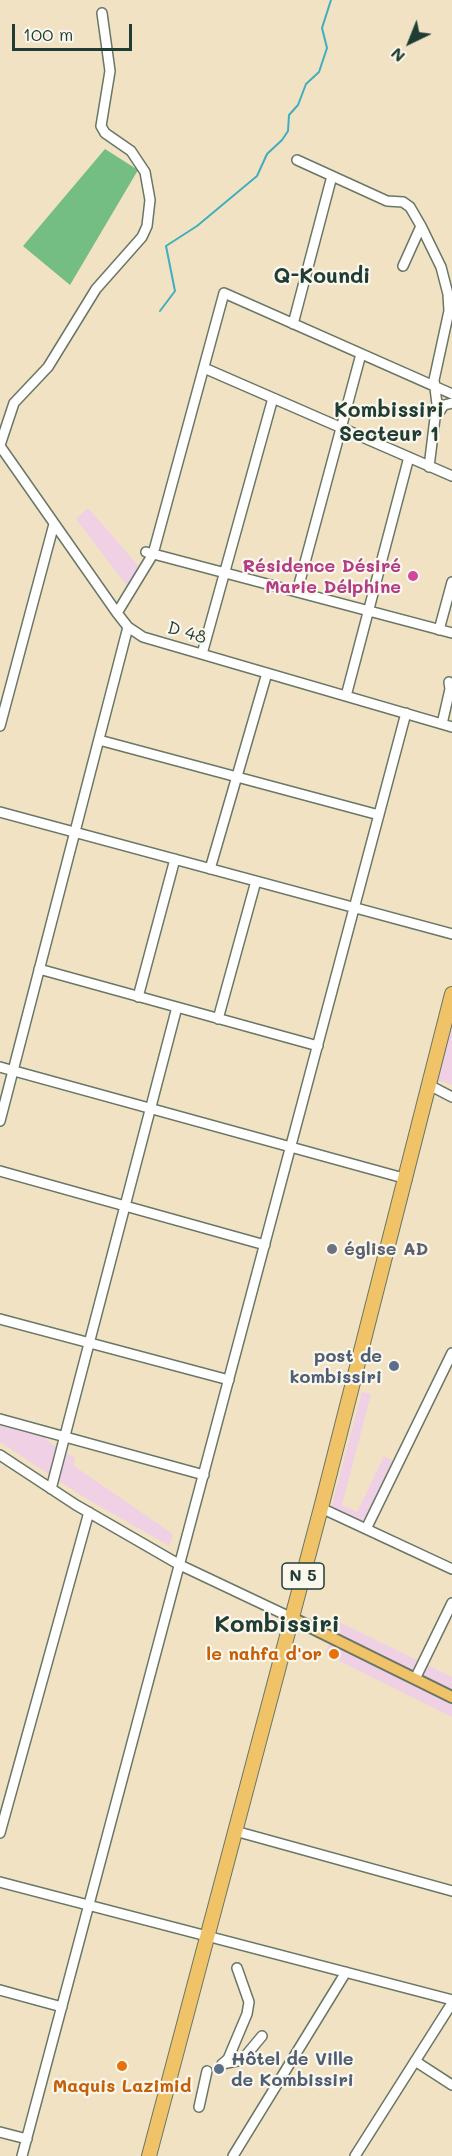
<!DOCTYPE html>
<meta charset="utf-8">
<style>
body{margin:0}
#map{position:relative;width:452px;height:2156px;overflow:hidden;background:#f1e2c4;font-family:Mali,sans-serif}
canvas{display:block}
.north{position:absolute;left:380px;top:12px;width:60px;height:60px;-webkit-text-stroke:4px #fbf7ec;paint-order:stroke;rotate:223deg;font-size:16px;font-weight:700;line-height:24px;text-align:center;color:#1f3d34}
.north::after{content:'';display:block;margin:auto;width:21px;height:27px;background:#1f3d34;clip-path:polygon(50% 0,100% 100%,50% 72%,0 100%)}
.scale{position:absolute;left:12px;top:24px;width:120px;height:27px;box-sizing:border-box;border:3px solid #1f3d34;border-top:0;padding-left:8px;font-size:18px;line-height:21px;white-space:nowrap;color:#1f3d34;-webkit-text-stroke:4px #fbf7ec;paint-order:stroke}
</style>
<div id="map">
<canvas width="452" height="2156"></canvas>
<div class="north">N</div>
<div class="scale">100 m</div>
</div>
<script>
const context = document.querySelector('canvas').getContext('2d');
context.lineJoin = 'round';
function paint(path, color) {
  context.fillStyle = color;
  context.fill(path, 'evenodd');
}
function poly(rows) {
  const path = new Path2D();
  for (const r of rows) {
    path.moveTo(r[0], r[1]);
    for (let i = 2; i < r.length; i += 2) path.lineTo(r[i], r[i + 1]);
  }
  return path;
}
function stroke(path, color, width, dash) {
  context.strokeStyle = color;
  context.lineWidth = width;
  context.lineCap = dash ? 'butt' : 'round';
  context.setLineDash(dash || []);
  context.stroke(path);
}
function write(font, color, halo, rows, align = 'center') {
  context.font = font + ' Mali,sans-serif';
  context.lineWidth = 4.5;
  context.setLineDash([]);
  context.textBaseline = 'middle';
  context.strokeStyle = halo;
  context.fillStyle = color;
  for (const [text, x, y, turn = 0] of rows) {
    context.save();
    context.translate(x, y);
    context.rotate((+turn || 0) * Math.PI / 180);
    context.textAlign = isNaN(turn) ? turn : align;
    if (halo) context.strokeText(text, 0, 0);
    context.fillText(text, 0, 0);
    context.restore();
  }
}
paint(poly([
 [88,508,143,571,131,591,76,519],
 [452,994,452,1085,431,1078],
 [362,1392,371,1394,342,1505,357,1512,384,1456,398,1463,366,1529,330,1512],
 [0,1419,48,1433,46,1440,75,1458,74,1466,173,1534,169,1546,82,1496,0,1442],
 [339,1622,452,1677,452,1717,325,1654]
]), '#f0d0e4');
paint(poly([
 [105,149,138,170,70,285,23,246]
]), '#74bd83');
stroke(poly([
 [160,311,175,291,166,246,197,226,257,176,267,154,282,140,288,131,289,115,298,105,306,84,319,72,327,48,322,28,331,0]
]), '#40aebe', 2);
const minor = poly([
 [297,160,387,201,403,202,410,207,421,226,441,267,448,294,449,311,434,380,438,412],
 [403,266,421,226],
 [293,324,332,176],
 [204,368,452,476],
 [0,445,14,403,48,367,96,289,142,237,147,226,150,200,145,172,131,151,105,133,101,126,110,71,102,13],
 [0,446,117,613,128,627,143,637,452,727],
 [429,467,435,418,444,405,452,403],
 [146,552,452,633],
 [297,592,361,354],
 [117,613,153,554,224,293,452,394],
 [439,630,452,582],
 [202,654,273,398],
 [346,696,409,457],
 [442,724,450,689,449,682],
 [0,726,54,524],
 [99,740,379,815],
 [0,812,452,934],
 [210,869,267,673],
 [39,969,318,1046],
 [138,997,175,859],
 [218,1019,256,881],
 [0,1067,407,1179],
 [429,1085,452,1097],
 [0,1121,128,627],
 [0,1171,265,1245],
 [0,1319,229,1380],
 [0,1419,204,1475],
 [0,1455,76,1505,180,1565,292,1618],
 [51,1489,177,1007],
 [321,1508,452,1569],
 [366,1529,452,1353],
 [415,1679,452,1603],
 [235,1831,452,1891],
 [0,1833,89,1512],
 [0,1882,452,2000],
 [0,1990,62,2007],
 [415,2061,452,2085],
 [222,2064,228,2059,247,2014,249,2002,237,1968],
 [222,2064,242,2060,262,2036],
 [199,2107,207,2071],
 [0,2132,27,2139],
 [22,2156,406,713],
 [233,2156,346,1972],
 [355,2156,452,2003]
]);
const major = poly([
 [292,1618,452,1697]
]);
const highway = poly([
 [149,2156,321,1508,452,994]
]);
stroke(minor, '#687766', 12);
stroke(major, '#687766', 14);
stroke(highway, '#687766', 16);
stroke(minor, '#fff', 9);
stroke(major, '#f0c369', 10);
stroke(highway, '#f0c369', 14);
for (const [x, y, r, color] of [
 [413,576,6,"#d1479c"],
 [332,1249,6,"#6b7280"],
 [394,1366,6,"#5c6f8a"],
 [334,1654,6,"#e8710a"],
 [122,2066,6,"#e8710a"],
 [219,2069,6,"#5c6f8a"]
]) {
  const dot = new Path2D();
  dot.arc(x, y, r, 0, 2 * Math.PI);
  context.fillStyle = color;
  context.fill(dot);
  stroke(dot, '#fbf7ec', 2);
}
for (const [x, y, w] of [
 [303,1576,42]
]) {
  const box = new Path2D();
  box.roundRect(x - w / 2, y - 13, w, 26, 4.5);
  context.fillStyle = '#fbf7ec';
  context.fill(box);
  stroke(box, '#1f3d34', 1.5);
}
write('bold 16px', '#1f3d34', null, [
 ["N 5",303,1576]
]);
write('bold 18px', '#b23c85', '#fbf7ec', [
 ["Résidence Désiré",401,566],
 ["Marie Délphine",401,587]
], 'right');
write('18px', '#1f3d34', '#fbf7ec', [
 ["D 48",187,633,16]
]);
write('bold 18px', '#5b616d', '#fbf7ec', [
 ["église AD",344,1249]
], 'left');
write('bold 18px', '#4e5e75', '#fbf7ec', [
 ["post de",382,1356],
 ["kombissiri",382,1377],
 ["Hôtel de Ville",231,2059,"left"],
 ["de Kombissiri",231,2080,"left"]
], 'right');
write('bold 18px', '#c56008', '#fbf7ec', [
 ["le nahfa d'or",322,1654],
 ["Maquis Lazimid",122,2086,"center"]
], 'right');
write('bold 21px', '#1f3d34', '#fbf7ec', [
 ["Q-Koundi",322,277],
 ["Kombissiri",389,411],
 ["Secteur 1",389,435]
]);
write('bold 24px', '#1f3d34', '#fbf7ec', [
 ["Kombissiri",277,1625]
]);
</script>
